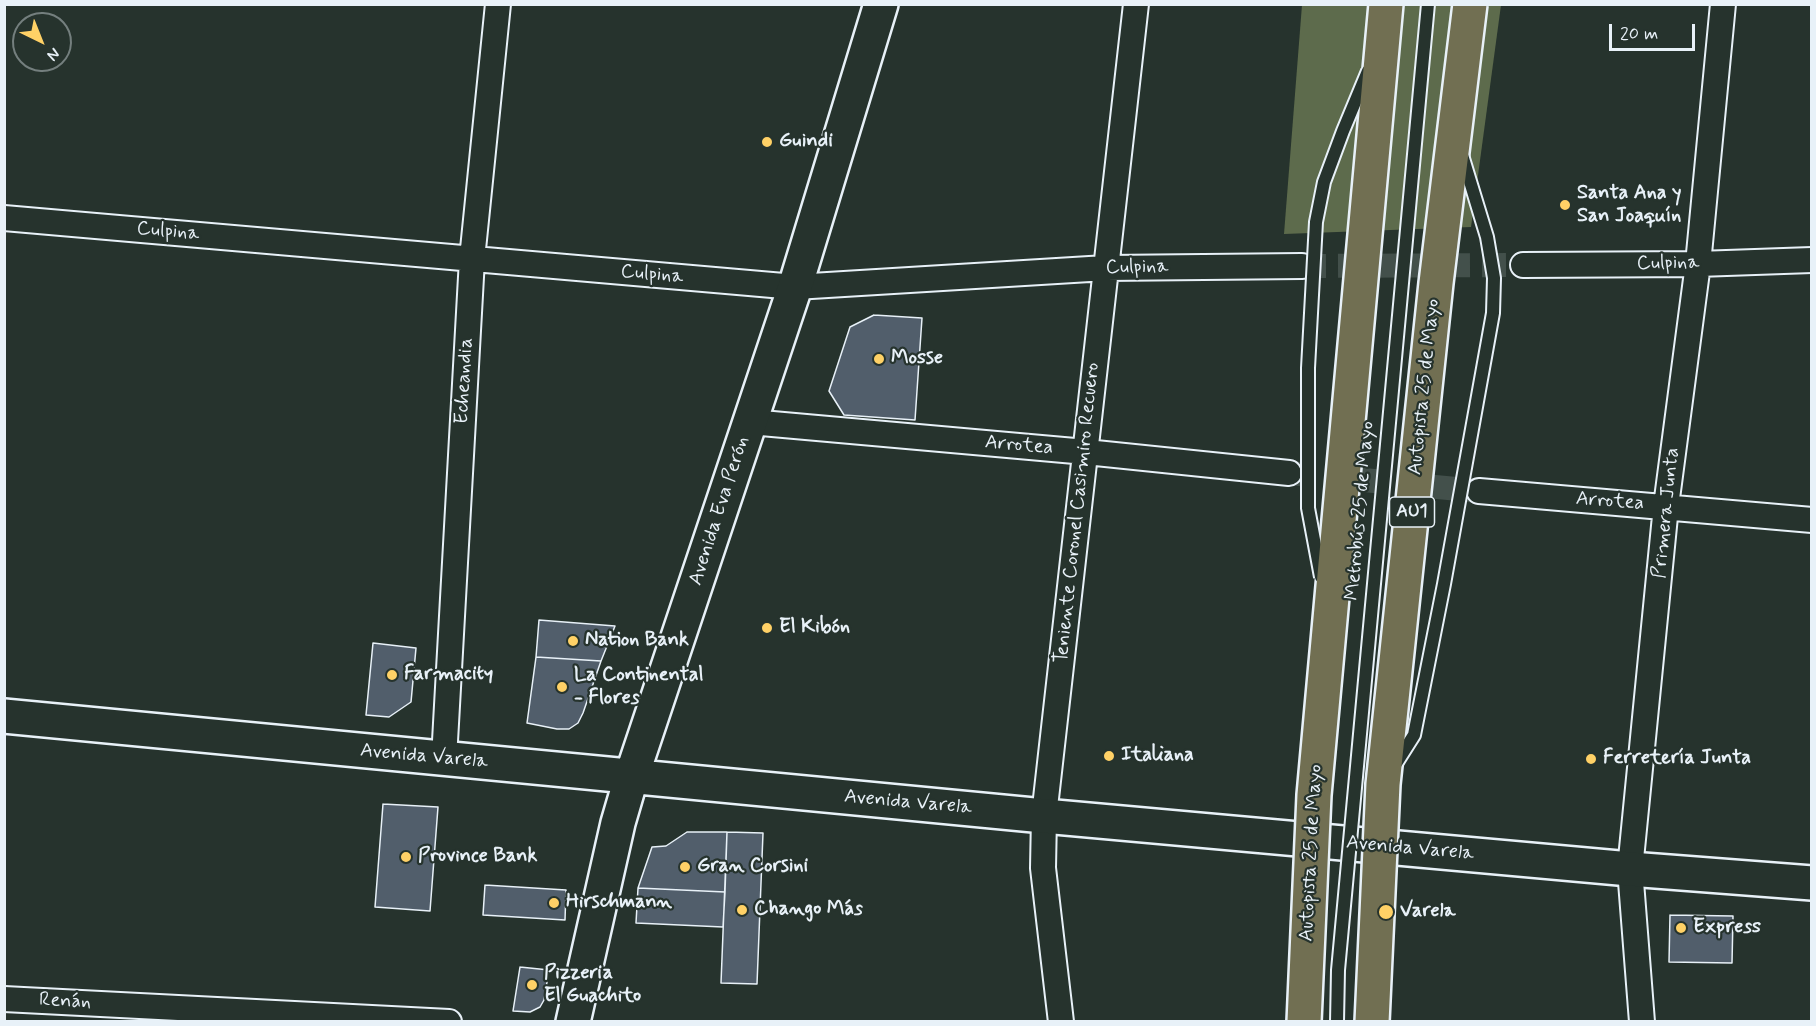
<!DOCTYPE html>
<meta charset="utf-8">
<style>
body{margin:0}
#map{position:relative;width:1816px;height:1026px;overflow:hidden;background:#26332d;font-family:Mynerve,sans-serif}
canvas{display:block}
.frame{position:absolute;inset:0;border:6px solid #e8f1f8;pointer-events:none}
.north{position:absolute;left:12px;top:12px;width:60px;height:60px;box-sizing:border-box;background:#26332d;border:2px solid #747f7e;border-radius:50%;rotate:137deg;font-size:16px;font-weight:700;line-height:24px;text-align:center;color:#e8f1f8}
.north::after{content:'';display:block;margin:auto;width:21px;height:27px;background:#ffd166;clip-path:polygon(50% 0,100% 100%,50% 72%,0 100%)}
.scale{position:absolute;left:1609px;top:24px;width:86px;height:27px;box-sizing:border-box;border:3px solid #e8f1f8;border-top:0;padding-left:8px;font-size:18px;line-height:21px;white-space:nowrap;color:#e8f1f8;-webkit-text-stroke:4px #26332d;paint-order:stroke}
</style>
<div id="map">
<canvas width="1816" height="1026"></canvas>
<div class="frame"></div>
<div class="north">N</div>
<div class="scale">20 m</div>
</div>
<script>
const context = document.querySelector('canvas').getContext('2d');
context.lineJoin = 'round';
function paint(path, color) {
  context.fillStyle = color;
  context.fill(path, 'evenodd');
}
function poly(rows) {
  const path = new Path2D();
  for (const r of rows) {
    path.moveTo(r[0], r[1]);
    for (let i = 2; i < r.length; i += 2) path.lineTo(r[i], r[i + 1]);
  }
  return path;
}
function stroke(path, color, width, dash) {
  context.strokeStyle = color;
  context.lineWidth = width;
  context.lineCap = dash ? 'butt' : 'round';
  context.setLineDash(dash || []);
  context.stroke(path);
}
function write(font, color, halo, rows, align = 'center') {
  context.font = font + ' Mynerve,sans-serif';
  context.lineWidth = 4.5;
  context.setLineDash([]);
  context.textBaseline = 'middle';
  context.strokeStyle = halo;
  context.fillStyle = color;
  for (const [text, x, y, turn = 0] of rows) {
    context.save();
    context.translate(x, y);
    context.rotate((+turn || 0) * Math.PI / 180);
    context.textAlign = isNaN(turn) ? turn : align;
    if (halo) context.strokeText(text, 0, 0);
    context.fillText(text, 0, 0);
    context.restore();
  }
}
paint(poly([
 [1302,5,1501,5,1471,227,1284,234]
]), '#5d6b4c');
const building = poly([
 [874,315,922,318,915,420,844,415,829,391,850,327,874,315],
 [539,620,615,626,601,661,536,657,539,620],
 [373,643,416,648,411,702,389,717,366,715,373,643],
 [536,657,601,661,583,713,578,723,569,729,557,729,527,723,536,657],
 [383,804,438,807,430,911,375,907,383,804],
 [687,832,727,832,725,892,638,888,652,847,666,846,687,832],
 [727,832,763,833,757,984,721,983,727,832],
 [485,885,566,890,565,920,483,915,485,885],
 [638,888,725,892,723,927,636,923,638,888],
 [1670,915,1733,916,1732,963,1669,962,1670,915],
 [520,967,549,970,544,1000,540,1007,530,1012,513,1011,520,967]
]);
paint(building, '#515e6b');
stroke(building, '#e8f1f8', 1.5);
stroke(poly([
 [1302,266,1523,265],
 [1289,473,1479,491]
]), '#43504b', 24, [24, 12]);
const minor = poly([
 [4,218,795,287,1106,268,1302,266],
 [1523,265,1698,264,1812,260],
 [750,422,1086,452,1289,473],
 [1479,491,1812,520],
 [444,759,472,259,498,4],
 [4,999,449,1022],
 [1061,1022,1043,868,1044,816,1136,4],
 [1642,1022,1630,869,1666,506,1698,264,1723,4]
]);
const secondary = poly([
 [4,716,1044,816,1630,869,1812,883],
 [573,1022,618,823,632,775,795,287,881,4]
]);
stroke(minor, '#e8f1f8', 28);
stroke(secondary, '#e8f1f8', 38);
stroke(minor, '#26332d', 24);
stroke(secondary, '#26332d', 33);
const serviceBridge = poly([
 [1321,577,1308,508,1308,368,1316,222,1324,182,1343,131,1368,71],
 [1395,765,1414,735,1444,584,1493,313,1494,278,1487,237,1462,155],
 [1337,1022,1338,970,1428,4]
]);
const motorwayBridge = poly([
 [1304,1022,1314,795,1386,4],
 [1372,1022,1383,784,1436,283,1470,4]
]);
stroke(serviceBridge, '#e8f1f8', 16, []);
stroke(motorwayBridge, '#e8f1f8', 38, []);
stroke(serviceBridge, '#26332d', 12);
stroke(motorwayBridge, '#716f52', 33);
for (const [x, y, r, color] of [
 [767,142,6,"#ffd166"],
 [1565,205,6,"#ffd166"],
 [879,359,6,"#ffd166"],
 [767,628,6,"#ffd166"],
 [573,641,6,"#ffd166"],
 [392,675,6,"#ffd166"],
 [562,687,6,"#ffd166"],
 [1109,756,6,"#ffd166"],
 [1591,759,6,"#ffd166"],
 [406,857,6,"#ffd166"],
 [685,867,6,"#ffd166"],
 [554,903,6,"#ffd166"],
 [742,910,6,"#ffd166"],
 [1386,912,8,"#ffd166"],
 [1681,928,6,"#ffd166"],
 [532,985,6,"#ffd166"]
]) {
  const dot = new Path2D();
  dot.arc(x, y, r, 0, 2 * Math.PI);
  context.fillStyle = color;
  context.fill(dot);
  stroke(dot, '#26332d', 2);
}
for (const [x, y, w] of [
 [1412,512,45]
]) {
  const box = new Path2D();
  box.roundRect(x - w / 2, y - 15, w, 30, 4.5);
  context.fillStyle = '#26332d';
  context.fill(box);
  stroke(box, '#e8f1f8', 1.5);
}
write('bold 18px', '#e8f1f8', null, [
 ["AU1",1412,512]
]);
write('bold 20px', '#e8f1f8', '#26332d', [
 ["Guindi",779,142],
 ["Santa Ana y",1577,194],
 ["San Joaquín",1577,217],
 ["Mosse",891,359],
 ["El Kibón",779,628],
 ["Nation Bank",585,641],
 ["Farmacity",404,675],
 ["La Continental",574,676],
 ["- Flores",574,699],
 ["Italiana",1121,756],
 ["Ferretería Junta",1603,759],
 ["Province Bank",418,857],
 ["Gran Corsini",697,867],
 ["Hirschmann",566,903],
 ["Chango Más",754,910],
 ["Varela",1400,912],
 ["Express",1693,928],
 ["Pizzeria",544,974],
 ["El Guachito",544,997]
], 'left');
write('20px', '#e8f1f8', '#26332d', [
 ["Culpina",168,232,5],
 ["Culpina",1668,264,-1],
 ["Culpina",1137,268,-1],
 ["Culpina",652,275,5],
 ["Echeandia",465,381,-87],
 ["Autopista 25 de Mayo",1425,387,-84],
 ["Arrotea",1019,446,5],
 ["Arrotea",1610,502,4],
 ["Avenida Eva Perón",720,511,-72],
 ["Metrobús 25 de Mayo",1361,511,-85],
 ["Teniente Coronel Casimiro Recuero",1078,513,-84],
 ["Primera Junta",1667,513,-84],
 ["Avenida Varela",424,757,5],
 ["Avenida Varela",908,803,5],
 ["Avenida Varela",1410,849,5],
 ["Autopista 25 de Mayo",1312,853,-87],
 ["Renán",65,1002,3]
]);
</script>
